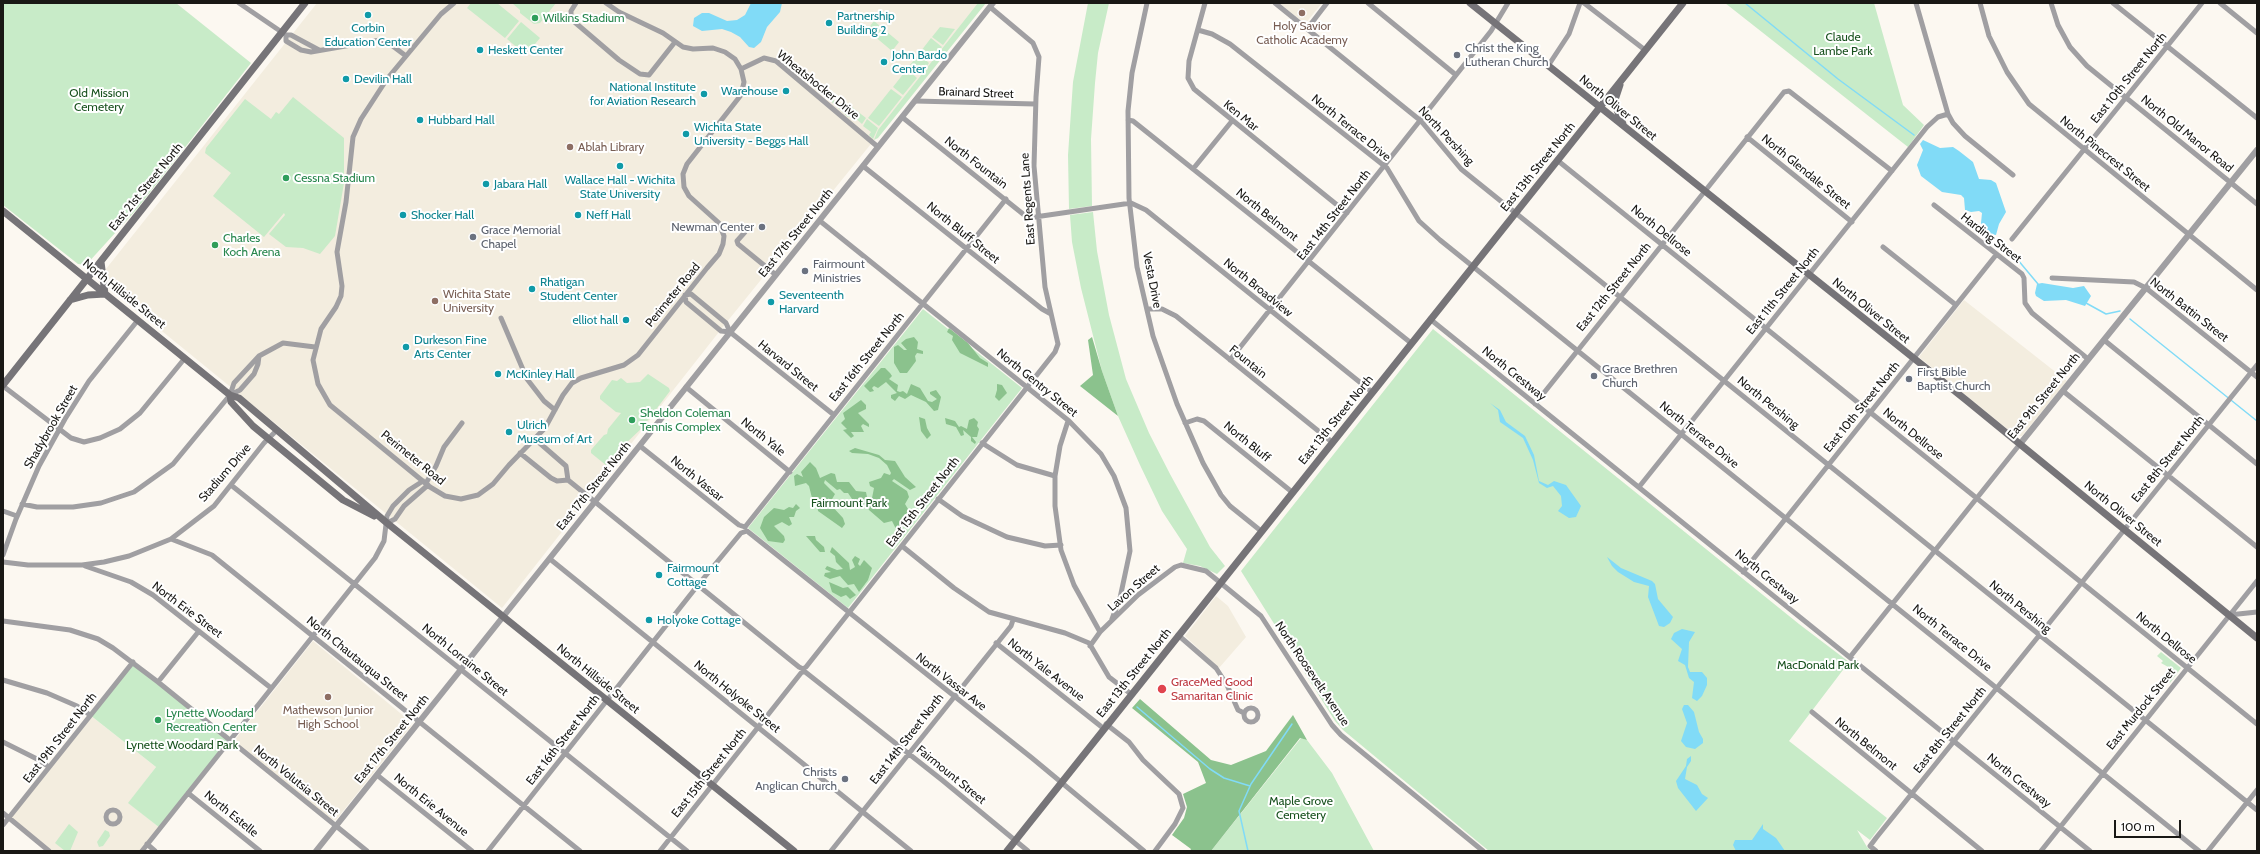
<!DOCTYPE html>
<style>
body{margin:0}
#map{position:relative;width:2260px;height:854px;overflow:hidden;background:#fcf8f1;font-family:Cabin,sans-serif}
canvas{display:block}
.frame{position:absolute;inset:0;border:4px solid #191815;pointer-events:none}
.scale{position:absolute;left:2114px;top:820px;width:67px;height:18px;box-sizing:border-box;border:2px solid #191815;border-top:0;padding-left:5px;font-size:12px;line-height:14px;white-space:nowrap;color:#191815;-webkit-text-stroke:3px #fff;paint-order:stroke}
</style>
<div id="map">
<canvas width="2260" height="854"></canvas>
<div class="frame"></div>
<div class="scale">100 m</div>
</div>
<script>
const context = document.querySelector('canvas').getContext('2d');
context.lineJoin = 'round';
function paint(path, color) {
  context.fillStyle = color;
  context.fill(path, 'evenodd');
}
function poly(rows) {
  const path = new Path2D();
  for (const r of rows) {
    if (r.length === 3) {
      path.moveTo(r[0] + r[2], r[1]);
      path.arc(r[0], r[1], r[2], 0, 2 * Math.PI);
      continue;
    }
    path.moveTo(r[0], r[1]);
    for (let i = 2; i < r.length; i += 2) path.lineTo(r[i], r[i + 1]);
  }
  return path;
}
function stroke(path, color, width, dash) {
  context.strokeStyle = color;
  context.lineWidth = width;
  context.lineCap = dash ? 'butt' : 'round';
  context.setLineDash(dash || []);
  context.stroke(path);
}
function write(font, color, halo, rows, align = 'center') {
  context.font = font + ' Cabin,sans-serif';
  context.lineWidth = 4;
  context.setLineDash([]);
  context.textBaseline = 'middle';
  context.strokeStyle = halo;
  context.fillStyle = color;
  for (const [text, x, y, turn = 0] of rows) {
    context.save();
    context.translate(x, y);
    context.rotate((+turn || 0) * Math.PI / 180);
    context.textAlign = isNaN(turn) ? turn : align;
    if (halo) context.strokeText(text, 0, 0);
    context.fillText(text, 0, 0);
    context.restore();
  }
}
paint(poly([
 [317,3,985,3,726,323,502,608,98,279],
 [1279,3,1322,3,1305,24],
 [1964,300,2067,381,2022,436,2016,436,1919,357],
 [1216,596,1228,606,1246,637,1219,668,1185,636],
 [313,641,411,722,411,726,336,820,330,819,234,741],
 [90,715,156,767,129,803,160,828,142,851,49,851,9,818]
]), '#f3eddf');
paint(poly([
 [3,3,176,3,251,63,136,210,86,265,78,264,3,205],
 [471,3,497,3,519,21,505,38,467,8],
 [512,3,556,3,540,23,534,24,520,13,520,10],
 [978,3,986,3,878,138,874,140,878,130],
 [1088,3,1109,3,1098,53,1095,83,1091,139,1092,206,1069,209,1068,155,1073,82],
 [1725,3,1874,3,1903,105,1924,125,1908,147],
 [874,21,899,42,892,51,867,30],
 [521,22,540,38,526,55,507,39],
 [940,27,955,29,943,45,932,37],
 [931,38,942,47,932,60,921,51],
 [919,54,929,63,920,75,909,66],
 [907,69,917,78,903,95,893,87],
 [891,89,902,97,879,126,868,118],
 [825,93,848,112,852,107,866,118,862,124,853,116,848,117,824,95],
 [293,97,344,138,344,183,335,236,320,254,303,248,286,247,269,234,285,215,284,213,264,237,213,196,231,173,205,153,206,148,245,99,271,119,276,112,279,114],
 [867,119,878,128,873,139,869,135,871,132,863,126],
 [1093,212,1097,251,1109,315,1126,379,1149,433,1170,474,1210,547,1225,566,1217,574,1200,566,1183,563,1187,549,1162,511,1140,465,1118,416,1102,371,1081,288,1072,242,1070,215],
 [923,309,1022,388,848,608,748,528],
 [1433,329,1799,624,1849,662,1789,741,1887,818,1870,840,1857,830,1867,847,1871,851,1489,851,1343,730,1335,721,1241,571],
 [648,374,669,388,670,391,642,428,624,445,610,466,607,466,591,453,591,450,604,435,607,434,608,429,621,413,616,412,600,399,600,396,612,380,617,381,621,378,627,383,640,382],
 [2161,652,2181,668,2170,683,2165,679,2171,671,2170,668,2161,663,2163,661,2157,656],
 [133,662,230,740,160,828,128,803,156,767,90,715],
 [1301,738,1307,740,1332,773,1374,851,1211,851],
 [69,824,78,832,70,851,65,851,55,843],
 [105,830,109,832,110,836,103,846,99,847,97,842]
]), '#c8ebc8');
paint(poly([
 [949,328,968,343,980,358,988,363,988,367,960,353,952,340,953,336,947,332],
 [914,337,918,342,917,349,923,351,923,354,917,353,915,356,916,361,907,373,900,373,894,363,894,347,898,345,904,350,907,350,901,343,906,339],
 [1092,337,1102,371,1118,416,1080,386,1093,375,1088,340],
 [881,368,885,368,890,373,892,376,889,379,898,385,897,391,900,392,903,391,907,394,911,384,920,388,928,401,932,402,937,399,930,394,930,392,936,390,941,397,938,410,934,411,926,402,911,395,905,399,899,396,895,401,891,398,891,395,897,393,886,382,878,388,874,386,872,388,874,391,870,392,864,386],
 [997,384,1002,385,1007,393,999,401,995,397,997,390],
 [861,400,866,405,866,409,858,413,869,424,869,427,863,424,861,426,864,432,851,432,854,436,851,438,843,430,847,429,841,423,845,419,843,413],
 [919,417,925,419,927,428,931,435,927,439,921,431],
 [945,418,955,421,959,427,961,426,967,429,969,420,974,418,978,422,977,426,979,429,977,437,972,437,976,442,975,444,971,441,971,437,963,430,964,435,961,436,956,427,946,424],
 [855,448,879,455,885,460,895,461,905,477,916,487,910,490,894,479,892,481,907,491,909,497,905,504,908,509,907,516,899,523,903,527,902,530,896,529,892,521,884,523,869,510,866,504,854,507,852,504,849,505,847,501,852,499,848,493,844,493,840,489,837,490,825,480,824,483,835,494,831,501,825,498,824,500,830,504,843,518,845,524,842,528,818,511,817,502,812,498,809,486,806,483,795,486,794,476,797,474,803,477,801,472,810,462,816,468,820,478,831,473,835,474,837,482,849,482,856,491,866,492,867,497,872,498,874,488,870,486,869,482,881,478,884,473,890,475,891,473,887,465,879,458,868,454,852,453,849,451],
 [796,504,800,508,796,511,794,517,789,517,792,524,789,526,782,522,774,526,784,536,785,540,783,543,768,541,760,528,764,517,774,508,784,510,789,507,793,508],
 [806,536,815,536,816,540,824,547,825,552,820,552],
 [832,547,849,563,850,570,855,567,852,560,855,556,860,559,858,564,860,566,864,560,872,568,868,580,859,592,854,584,848,585,840,576,830,579,824,576,825,573,831,572,825,569,827,566,837,570,843,569,836,562,835,556,830,552],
 [829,582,843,588,848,587,856,595,850,599,846,595,841,597,832,592],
 [1140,699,1211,760,1231,765,1266,751,1293,715,1307,740,1300,738,1211,851,1190,851,1191,849,1172,835,1184,818,1187,807,1183,794,1206,783,1198,762,1132,708]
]), '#8bc28d');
paint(poly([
 [751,3,782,3,780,12,767,27,761,42,754,48,749,47,740,37,731,32,722,29,702,31,693,26,694,18,702,13,709,13,727,21,737,20,745,15],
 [1923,140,1940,148,1953,147,1959,151,1973,162,1979,179,1991,180,1996,183,2006,212,1999,224,1996,235,1990,234,1984,229,1981,223,1982,213,1979,211,1971,212,1965,210,1964,198,1961,195,1942,192,1921,176,1917,165,1923,150,1920,144],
 [2042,283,2073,288,2084,286,2091,296,2085,306,2066,300,2044,301,2036,296,2035,293,2037,284],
 [1490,403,1500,410,1506,422,1525,436,1534,455,1539,481,1548,485,1554,481,1566,485,1581,506,1576,517,1569,518,1558,511,1562,506,1561,496,1553,486,1547,488,1539,483,1533,460,1523,438,1500,422,1498,410],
 [1607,557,1621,568,1652,581,1655,584,1658,599,1673,617,1670,623,1664,627,1659,626,1648,597,1649,586,1634,582,1618,572,1612,566],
 [1682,629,1695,632,1689,642,1688,667,1690,672,1702,672,1707,678,1707,685,1702,696,1697,701,1692,698,1694,682,1689,678,1685,665,1678,661,1682,649,1671,639,1674,633],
 [1684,705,1688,705,1694,712,1699,732,1703,739,1703,743,1695,749,1686,747,1681,741,1687,723,1682,709],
 [1691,756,1691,761,1687,767,1685,779,1697,785,1702,794,1708,798,1696,811,1678,788,1676,781,1686,766,1687,759],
 [1763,824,1763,829,1776,838,1785,851,1736,851,1733,845,1735,840,1752,840]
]), '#81dbf7');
stroke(poly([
 [1745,3,1838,79,1914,135],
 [2002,241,2038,284],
 [2086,303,2106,314,2120,311],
 [2130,319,2257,421],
 [1137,707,1210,769,1224,778,1250,786],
 [1248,851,1239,811,1251,784,1292,724]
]), '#81dbf7', 1.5);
stroke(poly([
 [239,3,286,35,291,35,319,50],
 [454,3,441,14,387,79,361,119,353,137,346,202,337,252,342,286,341,296,336,307,321,329,313,360,318,384,330,405,430,487,445,496,461,499,478,495,493,484,509,465,545,428,563,395,572,383,581,378,624,365,638,355,707,268,719,254,723,244,724,236,719,223,689,196,684,187,683,174,687,164,741,95,744,82,741,69,735,59,725,52,713,48,693,49,683,47,663,33,619,12,606,3],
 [576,3,571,11,571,19,619,60,640,74,649,75,675,42],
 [1147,3,1132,73,1128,111,1129,198,1137,267,1153,336,1177,404,1203,463,1221,495,1230,506,1261,531],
 [1205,3,1189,61,1188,78,1194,89,1347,213],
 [1275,3,1421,121,1461,169,2257,810],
 [1368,3,1456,75],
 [1584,3,1645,50],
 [1916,3,1948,114,1953,123,1965,136,2013,175],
 [1980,3,1989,36,2007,72,2029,104,2257,290],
 [2051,3,2058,25,2070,47,2087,66,2257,204],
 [2113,3,2257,118],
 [2220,3,2257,33],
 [1307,29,1327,3],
 [1198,30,1212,34,1230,44,1387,168,1419,221,1440,240,2199,851],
 [286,35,286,41,301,50,311,52,380,40,390,44,406,56],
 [1548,66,1569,34,1580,3],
 [741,69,764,58,776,61,878,147],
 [915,101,1035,104],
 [902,117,1028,218,1131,203,1146,210,1372,392],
 [1128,120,1133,121,1411,343],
 [1747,137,1852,222],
 [1557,160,2257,724],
 [863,166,1042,309,1051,314],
 [1193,169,1232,121],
 [1934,205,2022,274,2024,278,2025,303,2032,313,2088,359],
 [820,221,1069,421,1101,454,1114,476,1126,508,1130,551,1120,598,1112,619],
 [745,232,737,241,738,244,776,275],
 [2012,239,2202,3],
 [1883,247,1956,305],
 [2052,278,2134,282,2146,288,2257,377],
 [1147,309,1162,309,1176,316,1332,442],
 [501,318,527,379,544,401,555,410],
 [1430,319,2090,851],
 [730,332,721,331,686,302,685,295,691,294,726,323,730,332,834,415],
 [2104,340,2257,464],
 [259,356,283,343,315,347],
 [1230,360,1491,31,1508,3],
 [3,386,71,438,84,442,100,438,120,429,140,413,185,358],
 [686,387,790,472],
 [2063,391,2257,547],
 [1535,404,1784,92,1789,91,1892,171],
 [1068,421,1060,446,1055,476,1055,506,1061,550,1074,585,1100,632],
 [1185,423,1197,419,1204,421,1292,492],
 [535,439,566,466,568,480,799,667,803,669,806,667,1055,352,1058,344,1045,287,1034,166,1036,97,1039,57,1033,43,990,7],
 [982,443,1017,465,1055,476],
 [640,446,739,525,745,527,1006,199],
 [520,453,551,478,557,481,568,480],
 [426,483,436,466,444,447,462,423],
 [231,485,687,851],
 [1639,487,1927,127,1938,117,1948,114],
 [938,499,962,516,1007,537,1045,546,1061,545],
 [22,504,37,507,73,507,101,503,134,492,173,464,230,395,234,383,259,356,258,364,254,374,240,390,230,395],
 [3,511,17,516],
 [387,523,395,519,404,506,428,485],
 [171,539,212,555,580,851],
 [902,546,954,588,989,612,1065,633,1089,643,1109,677,1131,694],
 [3,555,16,519,39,466,65,419,89,381,138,320],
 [550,559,911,851],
 [3,562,28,565,82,565,104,562,129,556,171,539,214,506,264,443,277,430],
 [85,566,131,582,153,595,271,688],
 [1743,572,1996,255],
 [2229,615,2257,612],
 [3,621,70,630,98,639,113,648,158,682,367,851],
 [1178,635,1216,668,1227,685,1238,710,1244,713],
 [996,643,1103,728],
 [1090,646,1100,632,1138,595,1175,567,1181,565,1206,571,1261,616,1332,725,1341,735,1483,851],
 [1850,657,2020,444],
 [3,680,47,693,77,706,90,715],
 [158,682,199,631],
 [1251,715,7],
 [1812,712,1982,851],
 [1106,724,1129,742,1143,760,1179,794,1183,808,1175,824,1155,851],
 [3,742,37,759,49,767],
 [377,775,472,851],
 [188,793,260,851],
 [113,817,7],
 [3,813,49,851],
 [3,825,133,662],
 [147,844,155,851],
 [142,851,375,558,384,541,387,516,393,506,409,490,423,481],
 [488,851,698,585,741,533,747,531,1032,758,1144,851],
 [660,851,801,673,804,671,942,780,1028,851],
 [831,851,1011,626,1013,620],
 [1876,851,1870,846,1876,838,2257,365],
 [2041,851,2257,581],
 [2208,851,2257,790]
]), '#a09fa2', 5);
stroke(poly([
 [2020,444,2257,150],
 [316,851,993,3]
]), '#a09fa2', 6);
stroke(poly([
 [1470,3,1966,400,2257,638],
 [1620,85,1614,103,1623,124],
 [3,211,230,395,239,398,387,523,794,851],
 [70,300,88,295,105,294,101,262],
 [3,385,305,3],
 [230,395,231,402,253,426,343,500,374,516],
 [1007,851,1683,3]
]), '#767478', 7);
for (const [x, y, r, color] of [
 [1302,13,4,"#8d6e63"],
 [368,15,4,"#0f9aa8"],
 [535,18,4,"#2e9e5b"],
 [829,23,4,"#0f9aa8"],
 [480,50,4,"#0f9aa8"],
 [1457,55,4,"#6b7280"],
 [884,62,4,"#0f9aa8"],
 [346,79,4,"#0f9aa8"],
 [786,91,4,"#0f9aa8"],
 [704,94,4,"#0f9aa8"],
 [420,120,4,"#0f9aa8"],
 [686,134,4,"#0f9aa8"],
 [570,147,4,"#8d6e63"],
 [620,166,4,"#0f9aa8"],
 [286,178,4,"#2e9e5b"],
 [486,184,4,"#0f9aa8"],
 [403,215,4,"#0f9aa8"],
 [578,215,4,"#0f9aa8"],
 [762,227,4,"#6b7280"],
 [473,237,4,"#6b7280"],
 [215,245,4,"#2e9e5b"],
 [805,271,4,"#6b7280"],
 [532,289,4,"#0f9aa8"],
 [435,301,4,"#8d6e63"],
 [771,302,4,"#0f9aa8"],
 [626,320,4,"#0f9aa8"],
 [406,347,4,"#0f9aa8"],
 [498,374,4,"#0f9aa8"],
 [1594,376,4,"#6b7280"],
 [1909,379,4,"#6b7280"],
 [632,420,4,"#2e9e5b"],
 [509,432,4,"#0f9aa8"],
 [659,575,4,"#0f9aa8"],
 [649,620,4,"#0f9aa8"],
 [1162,689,5,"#e0444e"],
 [328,697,4,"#8d6e63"],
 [158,720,4,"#2e9e5b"],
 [845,779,4,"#6b7280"]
]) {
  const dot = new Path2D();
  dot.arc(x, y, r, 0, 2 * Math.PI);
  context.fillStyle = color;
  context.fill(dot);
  stroke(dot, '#fff', 1.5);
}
write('12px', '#0d838f', '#fff', [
 ["Partnership",837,16],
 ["Building 2",837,30],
 ["Corbin",368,28,"center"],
 ["Education Center",368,42,"center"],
 ["Heskett Center",488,50],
 ["John Bardo",892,55],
 ["Center",892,69],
 ["Devilin Hall",354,79],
 ["National Institute",696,87,"right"],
 ["for Aviation Research",696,101,"right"],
 ["Warehouse",778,91,"right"],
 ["Hubbard Hall",428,120],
 ["Wichita State",694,127],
 ["University - Beggs Hall",694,141],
 ["Wallace Hall - Wichita",620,180,"center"],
 ["State University",620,194,"center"],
 ["Jabara Hall",494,184],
 ["Shocker Hall",411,215],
 ["Neff Hall",586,215],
 ["Rhatigan",540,282],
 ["Student Center",540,296],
 ["Seventeenth",779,295],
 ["Harvard",779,309],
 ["elliot hall",618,320,"right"],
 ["Durkeson Fine",414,340],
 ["Arts Center",414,354],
 ["McKinley Hall",506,374],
 ["Ulrich",517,425],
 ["Museum of Art",517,439],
 ["Fairmount",667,568],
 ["Cottage",667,582],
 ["Holyoke Cottage",657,620]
], 'left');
write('12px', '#27864d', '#fff', [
 ["Wilkins Stadium",543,18],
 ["Cessna Stadium",294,178],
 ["Charles",223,238],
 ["Koch Arena",223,252],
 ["Sheldon Coleman",640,413],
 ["Tennis Complex",640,427],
 ["Lynette Woodard",166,713],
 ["Recreation Center",166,727]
], 'left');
write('12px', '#785e54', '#fff', [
 ["Holy Savior",1302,26],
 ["Catholic Academy",1302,40],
 ["Ablah Library",578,147,"left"],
 ["Wichita State",443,294,"left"],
 ["University",443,308,"left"],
 ["Mathewson Junior",328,710],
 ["High School",328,724]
]);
write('12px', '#18511e', '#fff', [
 ["Claude",1843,37],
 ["Lambe Park",1843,51],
 ["Old Mission",99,93],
 ["Cemetery",99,107],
 ["Fairmount Park",849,503],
 ["MacDonald Park",1818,665],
 ["Lynette Woodard Park",182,745],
 ["Maple Grove",1301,801],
 ["Cemetery",1301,815]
]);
write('12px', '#5b616d', '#fff', [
 ["Christ the King",1465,48],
 ["Lutheran Church",1465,62],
 ["Newman Center",754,227,"right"],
 ["Grace Memorial",481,230],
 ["Chapel",481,244],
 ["Fairmount",813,264],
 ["Ministries",813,278],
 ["Grace Brethren",1602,369],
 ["Church",1602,383],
 ["First Bible",1917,372],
 ["Baptist Church",1917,386],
 ["Christs",837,772,"right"],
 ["Anglican Church",837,786,"right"]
], 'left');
write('12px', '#191815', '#fff', [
 ["East 10th Street North",2129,78,-51],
 ["Wheatshocker Drive",818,85,39],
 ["Brainard Street",976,93,2],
 ["North Oliver Street",1618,108,39],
 ["Ken Mar",1241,116,39],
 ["North Terrace Drive",1351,128,39],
 ["North Old Manor Road",2187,134,39],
 ["North Pershing",1446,136,47],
 ["North Pinecrest Street",2105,154,39],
 ["North Fountain",976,163,38],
 ["East 13th Street North",1538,167,-51],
 ["North Glendale Street",1806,172,39],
 ["East 21st Street North",146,187,-51],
 ["East Regents Lane",1028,199,-94],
 ["North Belmont",1267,215,39],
 ["East 14th Street North",1334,215,-52],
 ["North Dellrose",1661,231,39],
 ["East 17th Street North",796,233,-51],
 ["North Bluff Street",963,233,39],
 ["Harding Street",1991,238,38],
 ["Vesta Drive",1152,280,79],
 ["East 12th Street North",1614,287,-51],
 ["North Broadview",1258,288,39],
 ["East 11th Street North",1783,291,-51],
 ["North Hillside Street",124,294,39],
 ["Perimeter Road",673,295,-51],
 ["North Battin Street",2189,310,38],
 ["North Oliver Street",1871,311,39],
 ["East 16th Street North",867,357,-51],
 ["Fountain",1248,362,39],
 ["Harvard Street",788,366,39],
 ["North Crestway",1514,374,39],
 ["North Gentry Street",1037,383,39],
 ["East 9th Street North",2044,396,-51],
 ["North Pershing",1768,403,39],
 ["East 10th Street North",1862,407,-51],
 ["East 13th Street North",1336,420,-51],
 ["Shadybrook Street",51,427,-60],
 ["North Dellrose",1913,434,39],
 ["North Terrace Drive",1699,435,39],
 ["North Yale",763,437,39],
 ["North Bluff",1247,442,39],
 ["Perimeter Road",413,458,39],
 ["East 8th Street North",2168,459,-51],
 ["Stadium Drive",225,473,-49],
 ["North Vassar",697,479,39],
 ["East 17th Street North",594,486,-51],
 ["East 15th Street North",923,502,-52],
 ["North Oliver Street",2123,514,39],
 ["North Crestway",1767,577,39],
 ["Lavon Street",1134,588,-41],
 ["North Pershing",2020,607,39],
 ["North Erie Street",187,610,37],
 ["North Terrace Drive",1952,638,39],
 ["North Dellrose",2166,638,39],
 ["North Chautauqua Street",357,659,39],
 ["North Lorraine Street",465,660,39],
 ["North Yale Avenue",1046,670,38],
 ["East 13th Street North",1134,673,-51],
 ["North Roosevelt Avenue",1312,674,56],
 ["North Hillside Street",598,679,39],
 ["North Vassar Ave",951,682,38],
 ["North Holyoke Street",737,697,39],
 ["East Murdock Street",2141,709,-51],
 ["East 8th Street North",1950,730,-51],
 ["East 19th Street North",60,738,-52],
 ["East 17th Street North",392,739,-51],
 ["East 14th Street North",907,739,-52],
 ["East 16th Street North",563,740,-52],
 ["North Belmont",1866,744,39],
 ["East 15th Street North",709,773,-51],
 ["Fairmount Street",951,775,39],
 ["North Volutsia Street",296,781,39],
 ["North Crestway",2019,781,39],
 ["North Erie Avenue",431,805,39],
 ["North Estelle",231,814,39]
]);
write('12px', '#be3a42', '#fff', [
 ["GraceMed Good",1171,682],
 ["Samaritan Clinic",1171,696]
], 'left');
</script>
